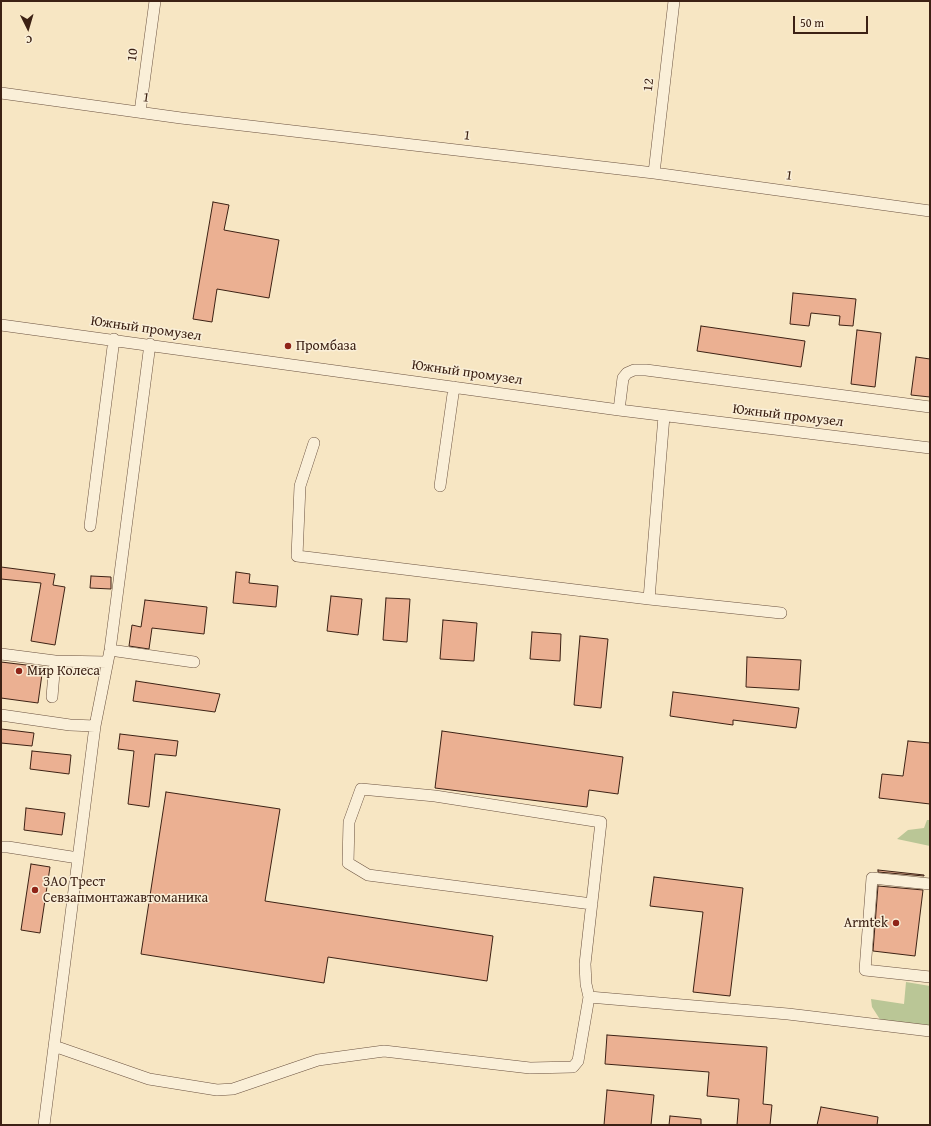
<!DOCTYPE html>
<meta charset="utf-8">
<style>
body{margin:0}
#map{position:relative;width:931px;height:1126px;overflow:hidden;background:#f7e6c3;font-family:"Gentium Book Plus",serif}
canvas{display:block}
.frame{position:absolute;inset:0;border:2px solid #3c2114;pointer-events:none}
.north{position:absolute;left:8px;top:8px;width:40px;height:40px;-webkit-text-stroke:3px #faefd8;paint-order:stroke;rotate:175deg;font-size:11px;font-weight:700;line-height:16px;text-align:center;color:#3c2114}
.north::after{content:'';display:block;margin:auto;width:14px;height:18px;background:#3c2114;clip-path:polygon(50% 0,100% 100%,50% 72%,0 100%)}
.scale{position:absolute;left:793px;top:16px;width:75px;height:18px;box-sizing:border-box;border:2px solid #3c2114;border-top:0;padding-left:5px;font-size:12px;line-height:14px;white-space:nowrap;color:#3c2114;-webkit-text-stroke:3px #faefd8;paint-order:stroke}
</style>
<div id="map">
<canvas width="931" height="1126"></canvas>
<div class="frame"></div>
<div class="north">С</div>
<div class="scale">50 m</div>
</div>
<script>
const context = document.querySelector('canvas').getContext('2d');
context.lineJoin = 'round';
function paint(path, color) {
  context.fillStyle = color;
  context.fill(path, 'evenodd');
}
function poly(rows) {
  const path = new Path2D();
  for (const r of rows) {
    path.moveTo(r[0], r[1]);
    for (let i = 2; i < r.length; i += 2) path.lineTo(r[i], r[i + 1]);
  }
  return path;
}
function stroke(path, color, width, dash) {
  context.strokeStyle = color;
  context.lineWidth = width;
  context.lineCap = dash ? 'butt' : 'round';
  context.setLineDash(dash || []);
  context.stroke(path);
}
function write(font, color, halo, rows, align = 'center') {
  context.font = font + ' "Gentium Book Plus",serif';
  context.lineWidth = 3;
  context.setLineDash([]);
  context.textBaseline = 'middle';
  context.strokeStyle = halo;
  context.fillStyle = color;
  for (const [text, x, y, turn = 0] of rows) {
    context.save();
    context.translate(x, y);
    context.rotate((+turn || 0) * Math.PI / 180);
    context.textAlign = isNaN(turn) ? turn : align;
    if (halo) context.strokeText(text, 0, 0);
    context.fillText(text, 0, 0);
    context.restore();
  }
}
paint(poly([
 [927,820,930,820,930,846,897,839,908,830,924,828],
 [906,982,930,986,930,1026,881,1021,872,1007,871,999,904,1004]
]), '#bac696');
const building = poly([
 [213,202,229,205,224,230,279,240,269,298,217,289,212,322,193,319,213,202],
 [793,293,856,299,853,326,839,325,840,316,811,313,809,326,790,324,793,293],
 [701,326,805,341,801,367,697,351,701,326],
 [857,330,881,333,875,387,851,384,857,330],
 [916,357,930,359,930,397,911,395,916,357],
 [1,567,55,574,53,585,65,587,55,645,31,641,41,583,1,579,1,567],
 [236,572,250,574,249,583,278,586,276,607,233,603,236,572],
 [91,576,111,577,111,589,90,588,91,576],
 [331,596,362,599,358,635,327,631,331,596],
 [386,598,410,599,407,642,383,640,386,598],
 [145,600,207,607,204,634,152,628,149,649,129,646,132,625,141,627,145,600],
 [443,620,477,623,474,661,440,659,443,620],
 [532,632,561,634,560,661,530,659,532,632],
 [580,636,608,639,601,708,574,705,580,636],
 [747,657,801,660,799,690,746,687,747,657],
 [1,662,43,667,38,703,1,698,1,662],
 [136,681,220,694,215,712,133,701,136,681],
 [673,692,799,708,796,728,733,720,733,725,670,716,673,692],
 [1,729,34,733,32,746,1,743,1,729],
 [442,731,623,757,618,794,589,790,587,807,435,788,442,731],
 [120,734,178,741,176,756,155,754,149,807,128,804,134,751,118,749,120,734],
 [908,741,930,743,930,804,879,798,882,774,903,776,908,741],
 [32,751,71,755,69,774,30,769,32,751],
 [166,792,280,809,265,901,493,936,487,981,328,957,324,983,141,954,166,792],
 [26,808,65,813,62,835,24,830,26,808],
 [31,864,50,867,40,933,21,930,31,864],
 [878,870,924,875,924,876,878,872,878,870],
 [654,877,743,888,730,996,693,992,703,912,650,906,654,877],
 [878,886,923,890,915,956,873,951,878,886],
 [607,1035,767,1047,763,1104,772,1105,770,1125,737,1125,739,1099,707,1096,709,1072,605,1064,607,1035],
 [607,1090,654,1095,651,1125,604,1125,607,1090],
 [821,1107,878,1117,877,1125,817,1125,821,1107],
 [670,1116,701,1119,701,1125,669,1125,670,1116]
]);
paint(building, '#ebb092');
stroke(building, '#3c2114', 1);
const minor = poly([
 [1,93,181,118,654,173,930,211],
 [140,112,155,1],
 [654,173,674,1],
 [1,325,619,410,930,448],
 [619,410,623,378,627,373,634,370,646,370,930,407],
 [664,416,649,599,781,613],
 [314,443,300,486,297,556,649,599],
 [440,486,454,387],
 [90,526,114,339],
 [110,650,194,662],
 [1,654,55,661,52,697],
 [55,661,107,662],
 [1,715,70,725,95,726],
 [1,847,8,847,78,858],
 [930,884,872,878,865,970,930,977],
 [589,997,788,1014,930,1031],
 [54,1046,149,1079,217,1090,233,1089,318,1060,384,1051,530,1068,573,1067,578,1061,589,997,586,984,585,964,601,822,435,796,361,789,349,822,348,863,368,875,592,904],
 [44,1125,95,726,110,650,150,344]
]);
stroke(minor, '#6b5240', 12);
stroke(minor, '#faefd8', 11);
for (const [x, y, r, color] of [
 [288,346,4,"#8f2418"],
 [19,671,4,"#8f2418"],
 [35,890,4,"#8f2418"],
 [896,923,4,"#8f2418"]
]) {
  const dot = new Path2D();
  dot.arc(x, y, r, 0, 2 * Math.PI);
  context.fillStyle = color;
  context.fill(dot);
  stroke(dot, '#faefd8', 1.5);
}
write('14px', '#3c2114', '#faefd8', [
 ["10",133,55,-83],
 ["12",649,85,-84],
 ["1",146,98,8],
 ["1",467,136,7],
 ["1",789,176,8],
 ["Южный промузел",146,329,8],
 ["Южный промузел",467,373,8],
 ["Южный промузел",788,416,7]
]);
write('14px', '#3c2114', '#faefd8', [
 ["Промбаза",296,346],
 ["Мир Колеса",27,671],
 ["ЗАО Трест",43,882],
 ["Севзапмонтажавтоманика",43,898],
 ["Armtek",888,923,"right"]
], 'left');
</script>
